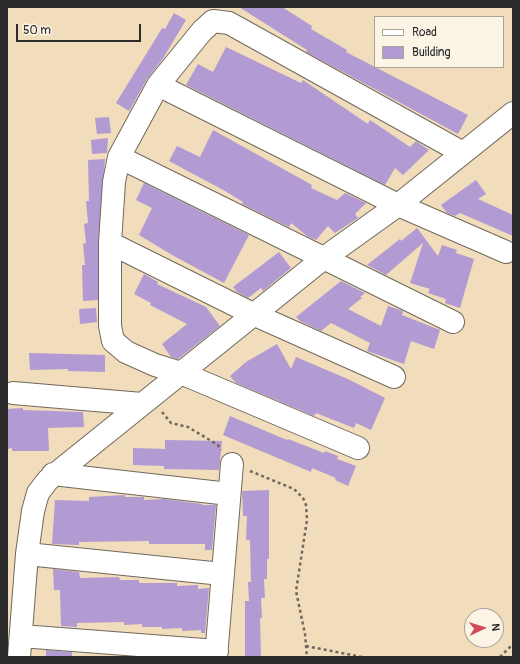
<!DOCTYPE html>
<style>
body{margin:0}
#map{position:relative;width:520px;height:664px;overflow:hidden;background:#f1dcbb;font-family:Pangolin,sans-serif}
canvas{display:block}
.frame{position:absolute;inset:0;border:8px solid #2b2b2b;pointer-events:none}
.legend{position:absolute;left:374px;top:16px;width:130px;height:52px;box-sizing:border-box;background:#fcf5e5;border:1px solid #a8a49b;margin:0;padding:5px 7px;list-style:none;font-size:12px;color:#2b2b2b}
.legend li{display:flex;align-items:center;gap:8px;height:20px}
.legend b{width:20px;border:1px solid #a8a49b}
.north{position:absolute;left:464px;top:608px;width:40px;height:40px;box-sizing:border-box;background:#fcf5e5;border:1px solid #a8a49b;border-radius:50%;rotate:86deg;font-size:11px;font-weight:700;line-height:16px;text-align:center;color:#2b2b2b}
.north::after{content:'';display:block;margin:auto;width:14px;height:18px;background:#d1495b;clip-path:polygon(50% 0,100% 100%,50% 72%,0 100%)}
.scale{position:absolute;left:16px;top:24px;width:125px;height:18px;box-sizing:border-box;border:2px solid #2b2b2b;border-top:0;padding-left:5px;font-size:12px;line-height:14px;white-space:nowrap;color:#2b2b2b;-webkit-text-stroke:3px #fcf5e5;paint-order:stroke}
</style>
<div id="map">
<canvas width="520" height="664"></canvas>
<div class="frame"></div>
<ul class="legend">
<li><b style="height:5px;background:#fff"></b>Road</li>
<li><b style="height:11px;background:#b29ad3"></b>Building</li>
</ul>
<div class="north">N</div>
<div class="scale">50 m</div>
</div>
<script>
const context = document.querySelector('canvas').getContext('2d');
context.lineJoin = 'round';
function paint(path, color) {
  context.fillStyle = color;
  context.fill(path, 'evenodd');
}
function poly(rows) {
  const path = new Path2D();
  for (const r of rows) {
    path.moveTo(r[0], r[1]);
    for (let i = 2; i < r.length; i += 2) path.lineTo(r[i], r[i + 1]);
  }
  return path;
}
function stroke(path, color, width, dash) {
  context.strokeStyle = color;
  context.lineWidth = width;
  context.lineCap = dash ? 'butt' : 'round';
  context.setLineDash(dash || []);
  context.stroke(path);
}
paint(poly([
 [239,7,282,7,312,26,311,29,347,50,346,52,468,115,458,134,306,52,307,50],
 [174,13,186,20,162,60,147,79,129,111,116,103,153,43,162,28,165,29],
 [226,47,301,83,303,80,368,124,370,120,410,147,416,141,429,150,403,175,395,168,385,185,186,85,198,64,213,72],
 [109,117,111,133,97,134,95,118],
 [213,130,312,185,311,188,337,200,345,193,366,203,355,214,358,218,335,233,328,226,316,240,307,236,291,223,289,227,242,204,243,202,225,191,169,161,177,146,200,157],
 [108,138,107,153,92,154,91,140],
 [105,159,98,242,98,300,83,301,82,265,85,265,83,244,86,243,84,224,88,223,86,201,89,201,88,160],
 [476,180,486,194,478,199,513,215,513,236,460,213,455,216,447,213,441,205],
 [144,183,249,235,224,283,172,255,139,235,152,208,136,200],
 [417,228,438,256,442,245,457,250,456,253,474,259,460,308,445,303,446,299,428,293,430,289,410,283,423,243,386,275,367,265,400,239,401,241],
 [279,252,291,268,263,291,261,288,248,298,237,292,233,287],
 [144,274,158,282,157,284,206,307,220,326,178,359,171,357,162,344,187,324,150,305,151,303,134,294],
 [341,281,365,293,360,297,362,298,348,309,381,326,388,306,403,311,402,315,440,330,434,349,411,341,404,364,367,351,370,343,331,323,321,331,300,321,296,317],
 [96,308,97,322,80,324,79,309],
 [277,344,291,369,296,357,350,380,385,398,371,430,356,423,354,428,316,413,314,416,236,383,230,376,246,362],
 [29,353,105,355,105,372,68,371,68,369,30,370],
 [23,408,23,410,83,412,84,427,48,428,49,451,12,451,12,448,7,449,7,409],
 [230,416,287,440,288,439,324,453,325,451,338,456,337,459,356,466,348,486,335,480,336,478,312,468,311,472,223,435],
 [165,440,222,441,219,470,164,469,164,466,133,465,133,448,165,449],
 [269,490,269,559,267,559,267,579,264,579,265,598,261,598,262,618,260,618,261,657,245,657,245,601,249,601,248,582,251,582,250,540,246,540,247,516,243,516,242,491],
 [125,495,125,497,144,497,144,500,164,499,202,504,202,505,216,505,212,550,205,550,205,544,149,544,149,541,79,542,79,545,52,544,55,500,89,501,89,497],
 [53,569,79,572,80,578,119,577,120,580,139,580,139,583,177,583,177,586,198,585,198,589,209,588,205,633,201,633,201,630,182,631,182,628,162,629,162,627,142,627,142,624,124,625,124,622,77,623,77,627,61,626,60,590,54,590],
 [46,650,72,652,72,657,46,657]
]), '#b29ad3');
const minor = poly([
 [158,85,398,205,506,252],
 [119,157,453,322],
 [110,243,255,315,394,377],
 [13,393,142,404],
 [358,448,181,373,155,365,126,352,113,341,110,326,110,243,114,182,119,157,158,85,202,31,213,21,229,23,463,153],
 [53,474,229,494],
 [27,554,222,574],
 [21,636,217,651],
 [19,657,27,554,33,511,38,493,48,480,324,258,398,205,513,113],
 [216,657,232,464]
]);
stroke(minor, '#70695d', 24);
stroke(poly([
 [162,412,171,423,188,427,218,445,221,450],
 [250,471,294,489,303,498,306,505,307,520,296,591,305,634,307,657],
 [306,646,362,657],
 [500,657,513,644]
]), '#70695d', 2.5, [3, 3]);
stroke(minor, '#fff', 22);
</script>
